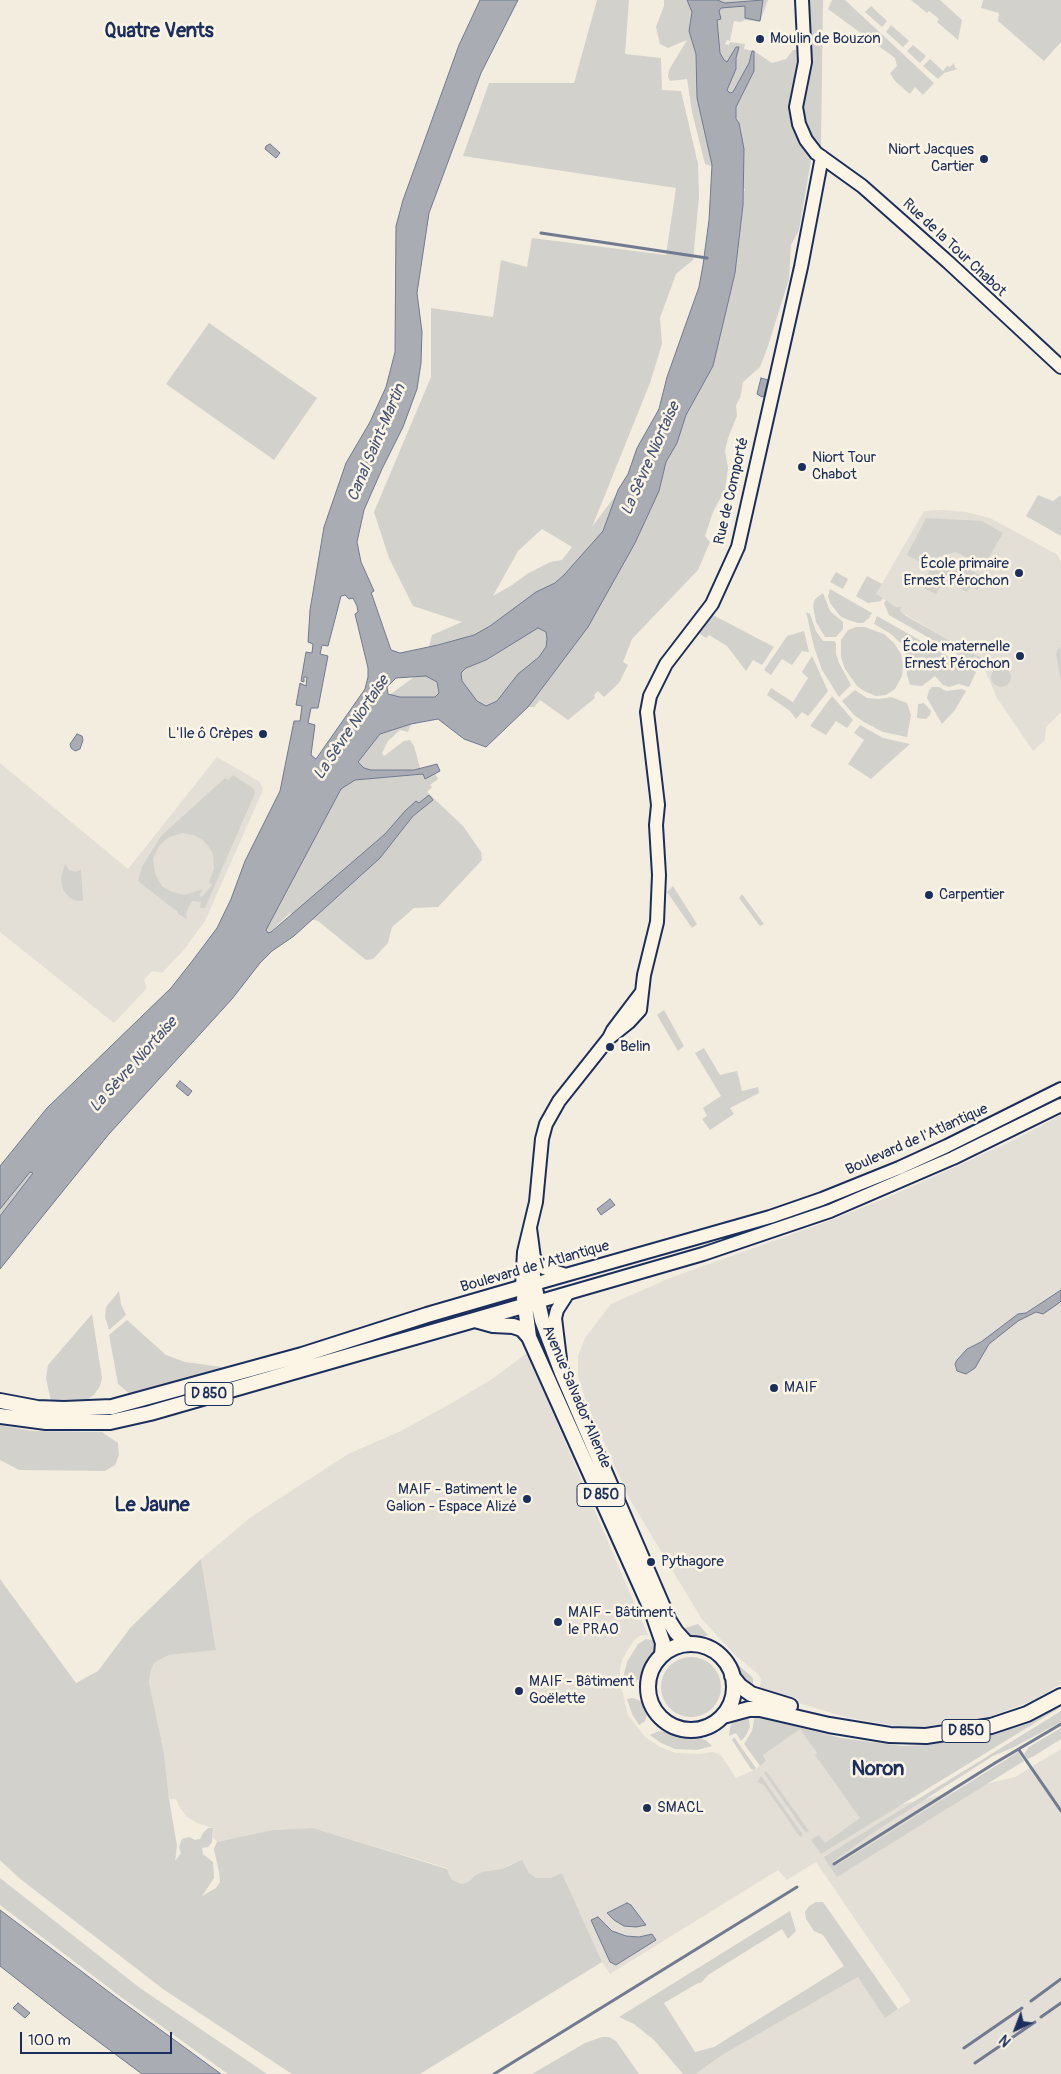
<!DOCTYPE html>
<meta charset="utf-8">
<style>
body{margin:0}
#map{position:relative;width:1061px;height:2074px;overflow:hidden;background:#f3ede0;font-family:Pangolin,sans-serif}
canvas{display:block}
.north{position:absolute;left:991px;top:2004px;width:50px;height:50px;-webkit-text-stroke:4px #fcf5e5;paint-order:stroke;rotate:223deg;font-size:14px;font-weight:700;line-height:20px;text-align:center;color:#1b2f5e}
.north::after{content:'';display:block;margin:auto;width:18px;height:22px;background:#1b2f5e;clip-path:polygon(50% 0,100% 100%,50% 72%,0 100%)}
.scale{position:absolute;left:20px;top:2032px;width:152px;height:22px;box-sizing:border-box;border:2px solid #1b2f5e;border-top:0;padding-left:6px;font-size:15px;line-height:18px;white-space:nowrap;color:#1b2f5e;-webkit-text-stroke:4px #fcf5e5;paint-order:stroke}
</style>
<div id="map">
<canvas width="1061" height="2074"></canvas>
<div class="north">N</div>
<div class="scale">100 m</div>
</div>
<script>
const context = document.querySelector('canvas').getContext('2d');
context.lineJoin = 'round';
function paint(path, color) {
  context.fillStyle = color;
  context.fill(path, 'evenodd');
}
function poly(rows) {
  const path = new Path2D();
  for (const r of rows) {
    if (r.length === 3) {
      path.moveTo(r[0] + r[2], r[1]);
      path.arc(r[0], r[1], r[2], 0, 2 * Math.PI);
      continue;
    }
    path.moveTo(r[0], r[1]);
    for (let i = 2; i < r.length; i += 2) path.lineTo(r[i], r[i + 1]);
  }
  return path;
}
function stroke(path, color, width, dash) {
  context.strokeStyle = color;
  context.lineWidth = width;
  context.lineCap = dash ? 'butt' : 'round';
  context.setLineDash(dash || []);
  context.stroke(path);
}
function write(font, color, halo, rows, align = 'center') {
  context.font = font + ' Pangolin,sans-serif';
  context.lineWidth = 5;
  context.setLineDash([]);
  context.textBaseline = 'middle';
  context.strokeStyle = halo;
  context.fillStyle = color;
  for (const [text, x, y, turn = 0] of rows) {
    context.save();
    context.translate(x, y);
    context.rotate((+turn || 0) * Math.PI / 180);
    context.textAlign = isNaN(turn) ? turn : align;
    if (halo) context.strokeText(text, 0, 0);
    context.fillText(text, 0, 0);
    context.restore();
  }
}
paint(poly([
 [943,510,966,512,990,518,1058,555,1061,563,1061,712,1046,727,1045,740,1033,751,997,698,985,670,989,663,906,615,900,611,901,607,896,607,876,594,924,511],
 [217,757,260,782,263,790,205,921,183,951,162,973,152,971,144,980,147,988,114,1023,0,932,0,763,128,869],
 [1061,1115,1061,1684,1032,1701,989,1717,923,1727,896,1726,845,1717,759,1691,761,1680,759,1675,733,1653,701,1618,629,1498,586,1401,578,1376,578,1356,585,1338,611,1304,670,1278,826,1222,891,1196,1010,1142],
 [527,1353,648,1635,641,1635,634,1640,623,1658,620,1669,620,1682,628,1715,645,1737,660,1747,676,1753,699,1754,713,1752,721,1755,736,1778,754,1770,766,1761,763,1755,800,1728,875,1811,1015,1777,1061,1749,1061,2074,696,2074,722,2055,858,1977,892,2013,911,2001,816,1862,787,1880,778,1870,610,1974,602,1962,562,1873,550,1878,536,1878,511,1864,502,1869,474,1876,470,1881,462,1884,452,1880,447,1868,313,1828,272,1830,217,1842,213,1837,213,1828,197,1823,187,1817,179,1806,176,1799,169,1799,164,1753,149,1682,151,1670,154,1663,161,1659,169,1655,216,1649,201,1559,251,1517,348,1454,401,1431,450,1404,492,1379]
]), '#e3dfd6');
paint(poly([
 [597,0,629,0,625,54,661,58,662,90,681,91,698,164,699,197,693,260,676,274,660,318,662,344,650,383,592,527,657,440,739,212,745,189,722,170,705,164,692,112,687,79,670,81,668,77,669,70,687,40,668,48,660,44,656,27,664,6,664,0,768,0,760,22,745,20,740,22,734,21,730,41,727,40,725,44,729,45,730,42,745,44,744,49,754,51,772,63,786,59,793,50,800,50,799,69,793,92,812,155,799,230,791,245,789,279,767,349,760,367,743,382,740,398,736,405,737,416,728,438,725,451,728,468,725,490,713,512,705,536,710,542,698,570,632,639,623,662,628,665,619,683,604,697,598,691,594,695,595,698,568,720,540,700,534,707,528,707,486,747,464,737,438,719,411,724,408,732,400,730,388,741,382,753,384,756,404,741,410,740,414,746,420,768,425,778,435,773,438,779,430,785,432,787,427,792,463,826,481,852,482,860,438,907,414,908,392,927,388,943,373,959,366,960,318,921,290,913,265,937,259,930,384,699,429,666,429,647,432,635,462,622,413,606,389,558,374,512,431,377,431,308,493,317,501,260,527,267,532,238,666,255,676,188,463,156,489,83,574,83],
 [542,529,572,547,562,560,550,562,527,574,512,585,493,596,518,551],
 [806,0,823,0,821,145,818,148,813,143,803,117],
 [832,0,845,0,934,83,923,95,915,87,910,94,904,89,895,81,890,73,897,66,895,58,828,9],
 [911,0,940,0,962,20,958,40,937,22,939,19,929,11,927,13],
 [983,0,1061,0,1061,42,1044,61,998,21,999,13,981,8],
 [871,6,887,21,882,27,865,12],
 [891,25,909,41,903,47,886,32],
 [913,45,926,56,920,63,907,51],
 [930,59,943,71,947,66,950,67,954,63,955,68,958,69,944,73,938,79,923,66],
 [209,323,317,398,274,460,166,384],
 [1038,495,1053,501,1061,495,1061,536,1026,516],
 [926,518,982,521,1003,533,984,566,956,552,920,562,907,555],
 [955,561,984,578,977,590,971,586,967,592,945,579,936,594,921,587,932,566],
 [836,572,848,579,843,589,830,582],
 [867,576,882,584,876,594,883,598,881,601,868,603,856,596],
 [830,589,872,613,869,618,863,623,858,623,848,620,840,616,830,603,828,596],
 [823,593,830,611,843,622,843,629,836,637,825,637,816,622,813,606,815,599],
 [886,600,896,607,901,607,900,611,906,616,990,663,985,670,889,615,884,603],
 [806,612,810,614,816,631,823,641,834,641,836,643,836,654,839,663,851,685,839,697,822,670,814,647],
 [711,614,774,647,762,665,753,660,746,671,727,646,709,635,706,638,697,632],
 [877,616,976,672,969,687,959,684,949,687,943,685,935,676,922,686,910,685,907,675,905,647,891,634,874,624],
 [856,627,865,627,884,634,894,643,901,654,903,666,902,676,895,689,886,695,876,696,864,691,857,686,845,669,841,657,841,640,848,630],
 [804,631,809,652,802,651,792,665,782,659,771,675,764,670,787,636],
 [1061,647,1061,681,1056,654,1057,650],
 [812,656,828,691,810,714,808,716,802,712,796,719,790,711,767,695,771,688,793,702,808,678,802,672],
 [1001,677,10],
 [932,687,939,687,946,691,962,689,966,691,955,710,942,724,927,698,929,690],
 [855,690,867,698,879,699,891,697,907,703,911,715,907,737,883,732,864,722,854,715,842,701],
 [832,696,853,720,847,728,836,721,826,735,810,726],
 [924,703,931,711,930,715,926,719,917,718,918,704],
 [860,725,883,738,910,744,871,779,848,764,864,740,854,733],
 [233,775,254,789,255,793,205,908,200,908,201,902,192,901,186,912,187,919,178,914,177,910,175,910,138,881,142,867,161,836,225,778,228,780],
 [183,833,193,835,202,839,208,846,213,854,214,869,209,882,212,885,202,897,199,895,203,889,184,895,170,891,162,886,155,874,153,859,159,846,169,837],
 [65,864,69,870,76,872,81,869,83,901,78,901,70,898,63,890,61,878],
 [673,886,697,924,692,928,667,892],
 [742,894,764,924,760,926,739,898],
 [664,1010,684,1046,678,1051,657,1015],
 [704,1048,720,1075,737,1071,742,1091,758,1087,759,1093,730,1108,734,1114,710,1130,702,1119,707,1116,703,1108,721,1096,695,1053],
 [30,1172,33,1173,0,1216,0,1209],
 [119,1291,121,1304,126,1315,109,1330,105,1317,106,1307],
 [92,1314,102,1378,100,1386,94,1395,81,1403,51,1401,46,1378,48,1365],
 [127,1320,166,1355,185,1362,229,1368,137,1395,130,1394,118,1384,109,1335],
 [0,1425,32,1431,102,1432,118,1443,119,1455,115,1465,105,1471,19,1470,0,1460],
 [201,1559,216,1650,169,1655,161,1659,154,1663,151,1670,149,1682,164,1753,169,1799,177,1846,175,1861,181,1853,179,1847,182,1839,189,1837,195,1840,200,1839,203,1833,208,1828,213,1828,212,1842,208,1847,202,1848,203,1854,213,1862,214,1878,202,1896,216,1888,220,1882,219,1872,214,1849,217,1842,272,1830,313,1828,447,1869,452,1880,462,1884,470,1881,474,1876,482,1872,502,1869,522,1860,529,1873,536,1878,550,1878,562,1873,602,1962,420,2074,292,2074,163,1989,19,1878,0,1860,0,1579,76,1683,98,1671,131,1627],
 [698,1624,708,1635,701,1639,690,1637,682,1629],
 [646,1639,657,1641,655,1653,641,1678,626,1686,624,1674,627,1662,638,1644],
 [691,1687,30],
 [733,1660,753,1678,753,1690,738,1674],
 [633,1698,643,1702,648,1710,645,1721,639,1725,632,1714,627,1699],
 [1061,1707,821,1854,811,1840,819,1835,825,1843,860,1818,815,1755,817,1753,800,1729,763,1755,766,1761,760,1766,744,1744,752,1731,755,1714,757,1714,758,1717,841,1738,902,1746,925,1745,977,1738,999,1732],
 [1061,1711,1061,1722,1014,1747,993,1756,874,1832,834,1861,834,1864,836,1865,840,1863,870,1845,1018,1752,1024,1761,837,1877,829,1865,824,1857],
 [748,1715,750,1727,745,1737,741,1741,736,1733,729,1736,730,1727,734,1719],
 [1061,1728,1061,1739,1034,1756,1028,1759,1026,1757,1024,1754,1029,1747],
 [659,1731,685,1736,697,1736,707,1741,712,1746,697,1750,675,1749,661,1743,650,1735],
 [734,1737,756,1768,754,1770,751,1769,732,1740],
 [766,1771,809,1831,806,1833,764,1773],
 [761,1776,803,1835,800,1837,764,1785,757,1782],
 [0,1878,140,1988,267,2074,228,2074,121,1997,0,1905],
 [816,1902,823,1902,898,2009,885,2018,858,1977,722,2055,696,2074,683,2074,654,2040,634,2024,619,2017,790,1911,796,1931,788,1939,782,1929,708,1975,701,1983,698,1983,664,2003,695,2052,714,2047,844,1966,823,1935,814,1931,806,1919,805,1912,809,1906],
 [602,2037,609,2037,616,2041,639,2074,532,2074,585,2043]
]), '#d3d1cc');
const water = poly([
 [480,0,518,0,481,73,429,213,417,293,422,332,421,363,417,389,403,427,382,469,364,510,357,542,361,562,374,591,371,593,372,595,391,650,400,653,438,645,474,635,490,626,536,592,555,583,564,575,603,531,618,490,628,474,637,448,659,409,667,377,699,287,703,265,709,220,712,165,697,98,696,54,689,31,692,12,687,0,717,0,725,3,763,0,760,21,745,18,745,6,721,8,719,11,721,19,717,20,720,53,724,60,727,62,736,47,739,47,736,58,736,69,727,90,730,93,733,92,749,63,752,51,754,51,754,71,736,107,736,119,739,123,744,149,743,205,735,273,713,366,686,415,677,443,666,462,659,491,635,543,588,627,528,707,486,747,464,739,438,719,411,724,380,734,358,762,364,768,371,770,414,770,437,764,440,771,425,779,423,774,355,780,341,789,266,930,268,933,271,932,385,834,405,811,416,801,419,803,429,795,433,800,413,816,380,858,294,936,272,951,260,963,232,999,109,1134,0,1269,0,1216,33,1173,30,1172,0,1209,0,1166,47,1108,171,988,193,960,217,928,231,899,245,861,280,791,294,721,300,721,302,706,296,705,300,683,306,686,307,677,304,677,304,682,301,681,306,652,312,653,313,644,308,642,310,610,324,527,346,463,370,422,386,387,395,352,396,226,403,200,459,45,480,0],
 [345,595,349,599,353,598,357,606,358,612,355,614,368,668,368,677,365,689,316,759,311,755,315,725,308,723,311,708,318,708,328,656,320,654,322,645,328,646,341,596,345,595],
 [538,628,546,632,547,639,546,647,539,657,518,674,497,701,486,706,477,701,462,681,461,673,466,668,486,660,538,628],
 [426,676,437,682,439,693,435,697,400,697,388,694,387,687,396,678,426,676],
 [270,144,280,153,276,158,265,149,266,146,270,144],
 [761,378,768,380,764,396,762,397,757,394,761,378],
 [77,734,82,736,83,740,80,749,75,751,71,748,70,744,77,734],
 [180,1081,192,1091,188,1096,176,1086,180,1081],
 [610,1199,615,1205,601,1215,597,1209,610,1199],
 [1061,1290,1061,1301,1059,1303,1043,1314,1036,1312,1018,1321,989,1344,975,1368,966,1374,957,1371,955,1364,957,1360,967,1349,981,1342,1018,1314,1026,1313,1061,1290],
 [627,1903,631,1905,646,1925,636,1927,624,1926,614,1920,607,1913,627,1903],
 [0,1910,117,1998,221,2074,142,2074,64,2016,0,1966,0,1910],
 [598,1917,612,1931,626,1936,639,1937,652,1934,656,1940,616,1965,610,1962,591,1920,598,1917],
 [18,2003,30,2013,25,2018,13,2008,18,2003]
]);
paint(water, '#a9acb3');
stroke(water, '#707a91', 1);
stroke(poly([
 [541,233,707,258],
 [1019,1750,1061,1811],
 [834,1864,995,1763,1061,1724],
 [1031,2001,1061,1979],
 [1041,2017,1061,2003],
 [964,2048,1022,2008],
 [975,2063,1035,2022],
 [494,2074,797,1887]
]), '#707a91', 3);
const secondary = poly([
 [802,0,805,62,796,107,799,124,806,140,816,153,862,186,948,262,1061,367],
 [609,1038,629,1022,640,1010,644,975,657,922,659,875,656,825,658,805,647,712,650,696,666,664,712,604,738,547,801,267,822,157],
 [530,1228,534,1258,534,1284,770,1217,822,1199,899,1168,947,1146,1061,1089],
 [534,1258,544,1268,566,1275],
 [522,1287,524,1252,536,1202,542,1139,546,1124,559,1101,609,1038,613,1030,641,993],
 [537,1302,703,1254,830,1211,953,1158,1061,1105],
 [560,1359,555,1318,557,1310,568,1293]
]);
const primary = poly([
 [524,1298,529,1337,652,1611,663,1643,662,1655],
 [475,1320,493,1325,513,1326,522,1329,529,1337],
 [0,1401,37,1408,64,1409,112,1407,302,1355,427,1315,534,1284,542,1320,562,1373,669,1621,676,1632,687,1644],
 [0,1416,46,1422,110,1422,150,1413,537,1302],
 [691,1687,43],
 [732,1676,740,1686,751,1694,790,1706],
 [723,1716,749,1709,760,1709,829,1725,890,1735,926,1736,991,1726,1027,1714,1061,1696]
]);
stroke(secondary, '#1b2f5e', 16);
stroke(primary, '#1b2f5e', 18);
stroke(secondary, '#fcf5e5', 12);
stroke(primary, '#fcf5e5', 14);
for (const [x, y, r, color] of [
 [760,39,5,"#1b2f5e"],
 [984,159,5,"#1b2f5e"],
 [802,467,5,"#1b2f5e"],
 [1019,573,5,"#1b2f5e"],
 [1020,656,5,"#1b2f5e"],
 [263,734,5,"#1b2f5e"],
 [929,895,5,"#1b2f5e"],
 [610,1047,5,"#1b2f5e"],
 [774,1388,5,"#1b2f5e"],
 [527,1499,5,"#1b2f5e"],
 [651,1562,5,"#1b2f5e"],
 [558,1622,5,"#1b2f5e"],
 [519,1691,5,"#1b2f5e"],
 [647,1808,5,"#1b2f5e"]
]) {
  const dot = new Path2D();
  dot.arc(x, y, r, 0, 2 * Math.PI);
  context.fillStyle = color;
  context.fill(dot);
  stroke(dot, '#fcf5e5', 2);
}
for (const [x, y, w] of [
 [209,1394,48],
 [601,1495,48],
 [966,1731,48]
]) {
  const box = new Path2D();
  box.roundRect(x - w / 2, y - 11.5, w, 23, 4);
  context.fillStyle = '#fcf5e5';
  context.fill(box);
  stroke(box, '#1b2f5e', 1);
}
write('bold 14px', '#1b2f5e', null, [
 ["D 850",209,1394],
 ["D 850",601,1495],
 ["D 850",966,1731]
]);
write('15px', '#1b2f5e', '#fcf5e5', [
 ["Moulin de Bouzon",770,39],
 ["Niort Jacques",974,150,"right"],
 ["Cartier",974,167,"right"],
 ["Niort Tour",812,458],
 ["Chabot",812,475],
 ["École primaire",1009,564,"right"],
 ["Ernest Pérochon",1009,581,"right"],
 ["École maternelle",1010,647,"right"],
 ["Ernest Pérochon",1010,664,"right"],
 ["L'Ile ô Crèpes",253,734,"right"],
 ["Carpentier",939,895],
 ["Belin",620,1047],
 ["MAIF",784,1388],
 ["MAIF - Batiment le",517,1490,"right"],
 ["Galion - Espace Alizé",517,1507,"right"],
 ["Pythagore",661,1562],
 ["MAIF - Bâtiment",568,1613],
 ["le PRAO",568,1630],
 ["MAIF - Bâtiment",529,1682],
 ["Goëlette",529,1699],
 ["SMACL",657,1808]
], 'left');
write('15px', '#1b2f5e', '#fcf5e5', [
 ["Rue de la Tour Chabot",954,248,43],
 ["Rue de Comporté",732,491,-77],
 ["Boulevard de l'Atlantique",917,1140,-24],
 ["Boulevard de l'Atlantique",535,1267,-16],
 ["Avenue Salvador Allende",576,1397,67]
]);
write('italic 16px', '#465478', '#fcf5e5', [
 ["Canal Saint-Martin",377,443,-67],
 ["La Sèvre Niortaise",651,459,-66],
 ["La Sèvre Niortaise",352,728,-56],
 ["La Sèvre Niortaise",134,1065,-48]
]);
write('bold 20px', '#1b2f5e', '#fcf5e5', [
 ["Quatre Vents",159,32],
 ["Le Jaune",152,1506],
 ["Noron",878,1770]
]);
</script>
